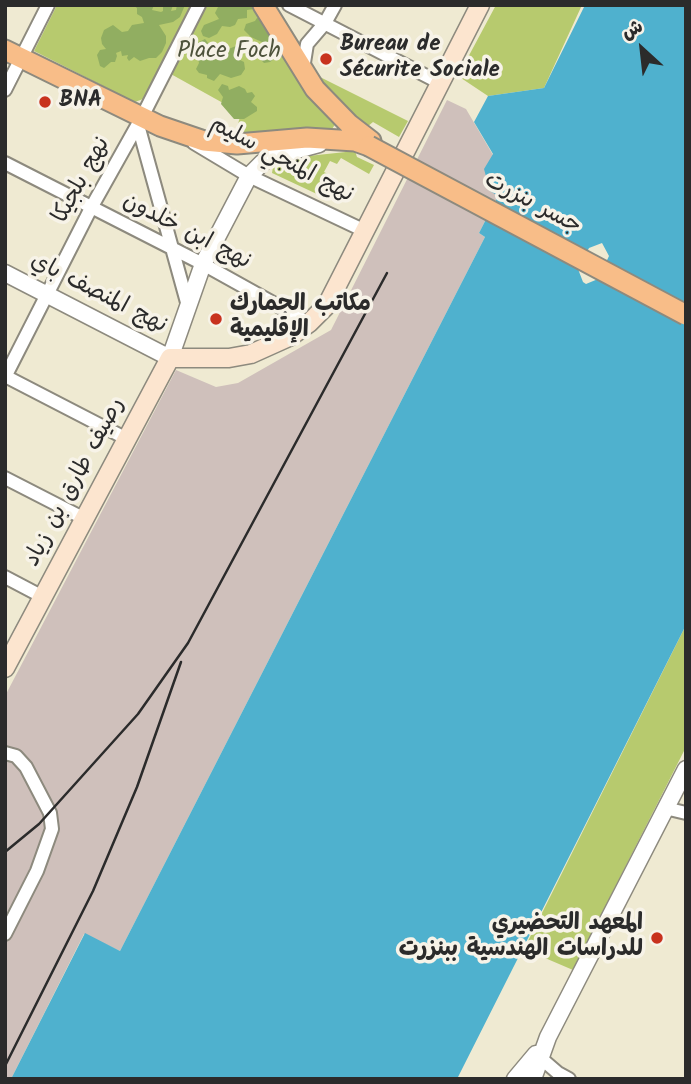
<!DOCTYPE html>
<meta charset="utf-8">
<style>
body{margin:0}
#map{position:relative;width:691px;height:1084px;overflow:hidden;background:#efead2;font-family:Kalam,"Playpen Sans Arabic",sans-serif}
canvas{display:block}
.frame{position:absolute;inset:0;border:7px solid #2b2b2b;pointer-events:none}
.north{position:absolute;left:607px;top:14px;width:70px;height:70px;-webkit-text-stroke:5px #f7f3e8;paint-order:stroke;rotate:333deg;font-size:19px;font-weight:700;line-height:28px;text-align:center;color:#2b2b2b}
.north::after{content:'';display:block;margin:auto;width:24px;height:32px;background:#2b2b2b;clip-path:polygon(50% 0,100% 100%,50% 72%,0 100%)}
</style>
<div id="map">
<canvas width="691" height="1084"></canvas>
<div class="frame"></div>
<div class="north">ش</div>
</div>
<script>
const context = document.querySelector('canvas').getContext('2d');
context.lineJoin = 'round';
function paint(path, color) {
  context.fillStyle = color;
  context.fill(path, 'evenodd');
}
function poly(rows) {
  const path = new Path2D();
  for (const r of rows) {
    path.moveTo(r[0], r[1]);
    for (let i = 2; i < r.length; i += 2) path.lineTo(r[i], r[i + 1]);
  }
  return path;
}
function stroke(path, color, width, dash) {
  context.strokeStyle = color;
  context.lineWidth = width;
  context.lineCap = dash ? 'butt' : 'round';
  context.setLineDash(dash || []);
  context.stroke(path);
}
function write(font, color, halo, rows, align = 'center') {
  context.font = font + ' Kalam,"Playpen Sans Arabic",sans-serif';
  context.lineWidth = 7;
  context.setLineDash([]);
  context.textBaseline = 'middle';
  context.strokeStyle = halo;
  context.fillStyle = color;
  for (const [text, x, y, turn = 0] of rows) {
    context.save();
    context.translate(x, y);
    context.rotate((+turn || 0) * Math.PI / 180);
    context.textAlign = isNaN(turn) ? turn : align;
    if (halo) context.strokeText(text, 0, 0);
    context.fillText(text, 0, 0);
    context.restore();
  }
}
paint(poly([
 [447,100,466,109,493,155,498,196,479,233,485,237,120,951,84,934,11,1079,5,1079,5,696,176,370,216,387,238,383,331,330]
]), '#cfc0bb');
paint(poly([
 [57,5,253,5,336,123,332,129,290,130,235,135,241,113,160,68,143,99,135,102,34,51],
 [496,5,582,5,544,88,488,96,458,76],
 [318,76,408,121,399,137,373,122,367,127,327,94],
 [355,151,357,157,374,165,369,174,341,158,337,164,330,161,324,172,330,175,319,195,272,173,273,167,308,156],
 [686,625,686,747,573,970,524,949]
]), '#b7ca6e');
paint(poly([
 [133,5,154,5,152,10,161,12,163,11,163,5,173,5,171,11,176,10,177,5,185,5,180,17,173,22,159,25,166,36,166,43,162,52,156,58,149,58,140,61,134,57,129,61,127,58,128,55,122,56,121,51,116,53,117,56,115,62,111,62,104,68,100,66,97,55,100,50,106,49,102,44,101,38,104,30,113,25,122,32,128,31,132,25,144,23,142,17,137,14,137,8],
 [219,5,254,5,254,9,247,10,247,18,238,19,235,25,230,27,222,26,217,34,209,38,203,36,201,31,204,25,219,19,215,13],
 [257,18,263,19,269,27,267,32,273,38,276,50,279,51,279,55,270,62,264,63,260,59,264,43,251,37,244,30,246,24,255,21],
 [205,39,208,43,220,44,220,49,226,50,236,46,241,49,243,53,240,60,244,62,245,69,241,75,231,78,220,74,214,81,207,78,207,75,199,73,196,69,199,63,195,44],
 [222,84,228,86,229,90,239,86,245,89,247,93,252,92,255,96,251,102,257,107,257,111,244,119,234,119,221,104,223,97,218,90]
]), '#91ae61');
paint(poly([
 [585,5,686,5,686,625,457,1079,11,1079,85,933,120,951,485,237,479,233,498,196,490,191,484,169,493,154,474,122,488,96,544,88],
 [602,243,609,256,598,279,586,284,583,282,578,269,589,248]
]), '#4fb1ce');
const minor = poly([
 [289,5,440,83],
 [303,69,307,44,325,23,335,5],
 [5,90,48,5],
 [138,125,188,306],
 [194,143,249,176,365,231],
 [5,163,203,264,309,323],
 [5,376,127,439],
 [5,377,91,208,142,117,199,5],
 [5,478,85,519],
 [5,577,43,597],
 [5,753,16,756,26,767,50,813,52,829,37,871,5,934],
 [665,808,686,813],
 [536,1054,558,1073,569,1079]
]);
const tertiary = poly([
 [5,273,170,358,203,264,249,176,262,163,271,157,319,144],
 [515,1079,536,1054],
 [533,1079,548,1037,686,769]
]);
const secondary = poly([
 [5,668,170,358,229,358,251,354,291,336,309,323,327,305,480,5]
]);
const primary = poly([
 [263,5,315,89,349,124,371,141],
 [5,50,160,126,204,141,237,144,307,138,355,141,369,146]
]);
stroke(minor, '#8d8a7e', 16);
stroke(tertiary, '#8d8a7e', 19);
stroke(secondary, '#8d8a7e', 21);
stroke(primary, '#8d8a7e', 23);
stroke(minor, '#fff', 12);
stroke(tertiary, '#fff', 16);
stroke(secondary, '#fce5cf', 18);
stroke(primary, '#f8bd88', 19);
stroke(poly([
 [5,852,39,824,138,714,188,643,387,273],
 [5,1066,93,891,137,787,181,662]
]), '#2b2b2b', 2.5);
const primaryBridge = poly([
 [369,146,686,315]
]);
stroke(primaryBridge, '#8d8a7e', 23, []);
stroke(primaryBridge, '#f8bd88', 19);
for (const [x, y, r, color] of [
 [326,59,7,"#c8321e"],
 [45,102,7,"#c8321e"],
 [216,319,7,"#c8321e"],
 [657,938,7,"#c8321e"]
]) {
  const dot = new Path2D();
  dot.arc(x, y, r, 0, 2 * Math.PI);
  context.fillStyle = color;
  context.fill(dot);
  stroke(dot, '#f7f3e8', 2.5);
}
write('bold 23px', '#2b2b2b', '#f7f3e8', [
 ["Bureau de",340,46],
 ["Sécurite Sociale",340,72],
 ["BNA",59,102],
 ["مكاتب الجمارك",230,306],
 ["الإقليمية",230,332],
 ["المعهد التحضيري",643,925,"right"],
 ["للدراسات الهندسية ببنزرت",643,951,"right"]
], 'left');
write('23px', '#4e533c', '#f7f3e8', [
 ["Place Foch",229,53]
]);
write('23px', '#2b2b2b', '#f7f3e8', [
 ["نهج المنجي سليم",281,161,28],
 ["نهج بلجيكا",83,181,-61],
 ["جسر بنزرت",532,205,28],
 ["نهج ابن خلدون",186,233,27],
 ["نهج المنصف باي",98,295,27],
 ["رصيف طارق بن زياد",76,483,-62]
]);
</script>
